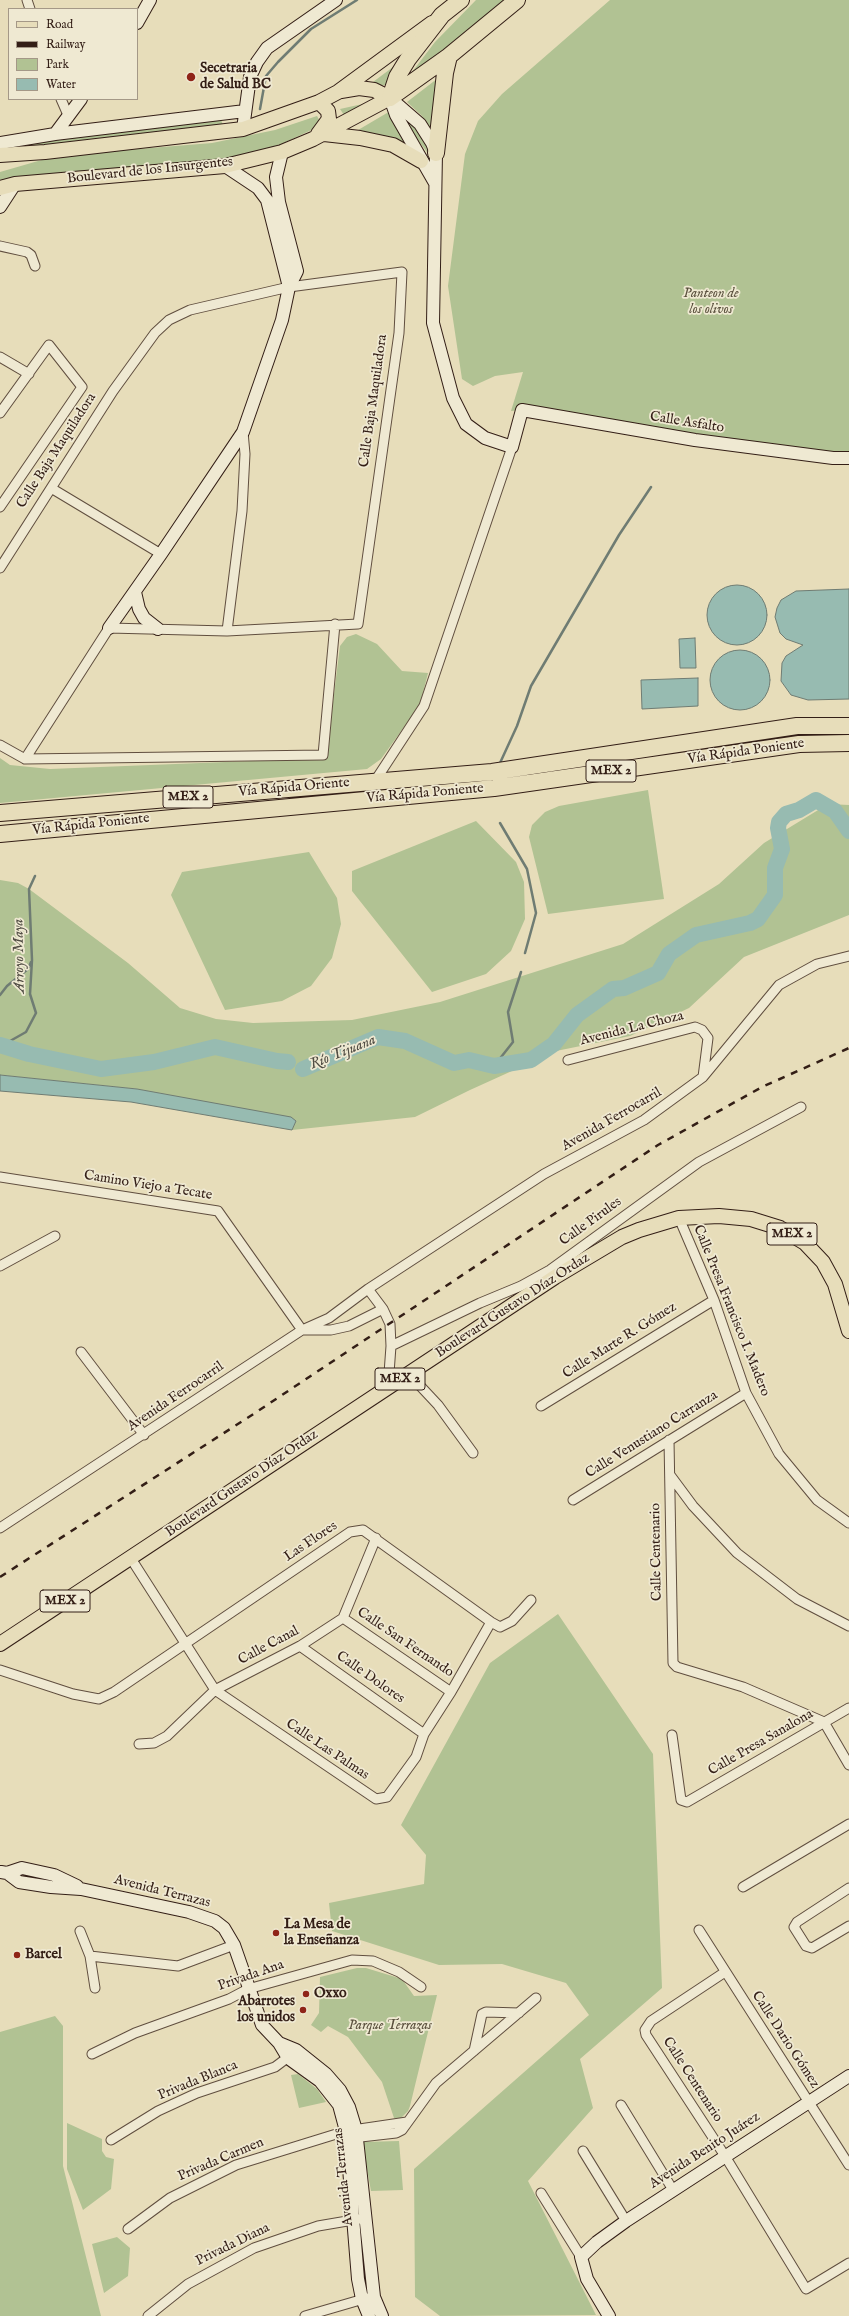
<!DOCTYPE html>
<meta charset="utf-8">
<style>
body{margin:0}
#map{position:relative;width:849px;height:2316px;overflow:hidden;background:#e7ddba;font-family:"IM FELL English",serif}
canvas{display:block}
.legend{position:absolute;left:8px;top:8px;width:130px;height:92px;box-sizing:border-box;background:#efe9d2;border:1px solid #a49887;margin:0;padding:5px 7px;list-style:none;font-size:12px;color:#331e16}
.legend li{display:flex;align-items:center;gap:8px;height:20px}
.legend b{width:20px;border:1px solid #a49887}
</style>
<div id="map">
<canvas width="849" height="2316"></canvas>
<ul class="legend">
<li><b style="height:5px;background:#e7ddba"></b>Road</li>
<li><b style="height:5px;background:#331e16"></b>Railway</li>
<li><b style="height:11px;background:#b1c293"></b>Park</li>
<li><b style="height:11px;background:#97bbb1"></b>Water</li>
</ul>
</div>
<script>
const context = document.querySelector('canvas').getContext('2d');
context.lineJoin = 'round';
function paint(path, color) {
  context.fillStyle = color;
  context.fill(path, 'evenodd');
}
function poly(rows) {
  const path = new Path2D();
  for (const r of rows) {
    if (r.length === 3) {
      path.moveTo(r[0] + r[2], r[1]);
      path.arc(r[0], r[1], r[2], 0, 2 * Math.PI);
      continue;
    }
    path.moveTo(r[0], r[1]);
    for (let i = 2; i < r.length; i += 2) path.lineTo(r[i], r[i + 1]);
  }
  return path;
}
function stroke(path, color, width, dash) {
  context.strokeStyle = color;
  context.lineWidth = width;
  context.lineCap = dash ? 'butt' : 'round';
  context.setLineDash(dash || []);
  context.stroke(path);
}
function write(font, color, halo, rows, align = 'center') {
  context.font = font + ' "IM FELL English",serif';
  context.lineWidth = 3.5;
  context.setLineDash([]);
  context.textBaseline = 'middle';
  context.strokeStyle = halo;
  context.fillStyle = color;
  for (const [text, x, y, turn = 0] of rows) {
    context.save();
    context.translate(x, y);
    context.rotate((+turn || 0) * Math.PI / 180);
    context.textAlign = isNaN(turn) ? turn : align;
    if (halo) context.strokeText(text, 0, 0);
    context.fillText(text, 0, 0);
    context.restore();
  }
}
paint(poly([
 [476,0,507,0,416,74,409,76,435,42],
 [610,0,849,0,849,458,522,410,511,411,523,372,495,376,473,386,462,379,448,286,465,154,478,121,502,94],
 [409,55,390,85,369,85],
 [442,75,433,132,422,116,407,102],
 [365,104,344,115,340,109,358,105],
 [392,110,411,147,353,133],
 [402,114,419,127,432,159,415,136],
 [317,116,322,125,271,149,232,161,0,183,0,172,45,159,64,155,212,143,275,130],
 [218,119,221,120,224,127,0,149,33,140],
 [356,634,377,644,402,671,428,673,420,705,381,759,367,769,0,803,0,758,10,765,50,769,326,758,340,646,347,637],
 [648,790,664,899,548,914,529,837,532,825,545,812,559,806],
 [828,804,849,805,849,915,744,957,689,1008,630,1036,556,1051,470,1090,415,1117,292,1130,296,1121,137,1089,0,1075,0,880,18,883,29,889,128,963,180,1008,216,1019,253,1023,352,1020,440,1002,623,944,719,884,764,843],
 [476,821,516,862,524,882,525,919,511,951,486,974,432,992,352,891,352,871],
 [309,852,337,898,341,924,332,958,311,986,282,1001,225,1010,171,895,182,872],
 [558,1614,653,1754,662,1988,580,2059,593,2108,528,2181,596,2315,440,2316,415,2297,414,2169,589,2015,566,1983,502,1964,439,1965,332,1931,329,1903,424,1884,426,1855,401,1825,490,1663],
 [357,1968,366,1968,402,1979,414,1996,437,1995,410,2106,408,2111,399,2120,394,2118,382,2082,348,2037,328,2026,321,2032,311,2025,319,2013,320,1977],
 [55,2016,63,2026,63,2166,101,2316,0,2316,0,2032],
 [298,2074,317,2089,326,2102,299,2108,291,2075],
 [67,2123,102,2139,102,2151,106,2157,114,2159,111,2189,83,2210,67,2169],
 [399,2141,403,2190,371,2191,362,2142],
 [117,2237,130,2248,128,2276,104,2293,92,2244]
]), '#b1c293');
const water = poly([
 [737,615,30],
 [849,589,849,699,808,700,791,695,781,681,782,663,786,656,803,645,786,639,780,633,775,617,777,608,781,600,796,591,849,589],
 [695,638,696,668,680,668,679,639,695,638],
 [740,680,30],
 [698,678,698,706,642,709,641,680,698,678],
 [0,1075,137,1089,291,1117,296,1121,292,1130,286,1129,131,1102,0,1091,0,1075]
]);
paint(water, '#97bbb1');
stroke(water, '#6f7c73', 1);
stroke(poly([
 [260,109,266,76,278,62,311,29,357,0],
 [500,763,517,726,531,686,619,535,651,487],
 [500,823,527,869,536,913,525,953],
 [0,995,7,986,28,969,31,962],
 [3,1045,26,1032,36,1013,30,994,32,960,29,889,35,876],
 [494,1066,513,1042,508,1012,521,972]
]), '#6f7c73', 2.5);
stroke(poly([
 [0,1045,29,1054,101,1069,154,1062,215,1047,277,1061,288,1062],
 [303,1069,378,1037,405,1041,454,1063,469,1060,494,1066,531,1060,554,1044,577,1015,613,989,624,988,658,973,669,954,696,935,750,923,758,919,775,895,775,868,782,849,778,828,779,822,786,814,799,810,816,800,835,811,849,831]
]), '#97bbb1', 16);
const street = poly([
 [27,0,30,9],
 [61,99,68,115],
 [0,246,27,252,31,255,35,266],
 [0,357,29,374],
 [0,413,49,345,82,387,0,507],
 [51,488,161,554],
 [0,568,113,391,155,333,169,320,190,310,289,287,402,272,399,333,358,624,227,631,109,628,25,759],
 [227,631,242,511,245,454,243,432],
 [0,745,25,759,323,755,335,624],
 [375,781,424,706,512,447],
 [568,1060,695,1027,702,1030,708,1038,703,1077],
 [0,1177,218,1211,302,1330,331,1330,349,1326,383,1309],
 [679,1218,714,1300,746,1393,779,1454,817,1500,849,1523],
 [0,1266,55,1236],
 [368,1289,383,1309,390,1324,391,1346,388,1387],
 [391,1346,480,1303,521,1286,550,1270,699,1162,801,1107],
 [81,1352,144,1435],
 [409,1374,438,1405,473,1453],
 [541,1406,714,1300],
 [669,1440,673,1663,677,1667,743,1687,824,1722,849,1765],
 [670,1475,693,1506,737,1553,797,1599,849,1626],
 [573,1500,746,1393],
 [0,1528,302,1330,329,1318,368,1289,544,1174,644,1120,703,1077,779,985,817,964,849,956],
 [130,1557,215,1690,376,1799,387,1797,416,1757,424,1734,451,1692,491,1622],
 [343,1618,451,1692],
 [300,1646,424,1734],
 [0,1670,73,1694,99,1699,114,1692,350,1532,363,1530,491,1622,500,1627,512,1621,531,1600],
 [672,1735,681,1800,687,1802,849,1708],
 [139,1744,154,1743,167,1736,215,1690,300,1646,343,1618,376,1538],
 [743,1887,849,1824],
 [849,1888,797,1922,794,1927,806,1946,812,1948,849,1926],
 [699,1930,849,2165],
 [80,1931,90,1956,95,1988],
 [90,1956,178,1966,234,1945],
 [725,1972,651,2021,645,2030,646,2035,725,2156,806,2289,849,2263],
 [474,2051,482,2014,486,2012,519,2013],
 [92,2054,135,2033,229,1999,248,1989,352,1960,373,1961,399,1972,421,1987],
 [621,2105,673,2190],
 [352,2138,396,2133,402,2130,436,2083,536,1998],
 [111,2140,158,2111,197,2093,275,2067,291,2055],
 [583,2151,626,2221],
 [541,2193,581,2257],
 [128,2229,170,2198,236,2165,346,2131,407,2122],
 [148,2316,188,2284,254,2248,318,2226,359,2219],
 [305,2316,367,2298]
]);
const secondary = poly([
 [137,23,150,0],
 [390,98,420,124,432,143,436,153,433,323,453,398,466,424,485,438,512,447,522,410,695,440,833,458,849,458],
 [390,98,396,115,435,183],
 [243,129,250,77,257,62,267,48,336,0],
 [55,134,81,99],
 [0,143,55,134,245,111],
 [225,166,258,188,267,200,289,287],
 [0,207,15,184],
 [135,592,139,609,144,618,158,629],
 [109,628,161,554,243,432,282,320,289,287,297,271,279,202,276,177,282,152],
 [1,1872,7,1873,22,1868,54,1875,77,1886],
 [7,1873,19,1882,51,1887,81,1889,189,1912,215,1921,224,1928,234,1945,262,2025,279,2043,288,2058,320,2081,339,2105,346,2131,358,2279,362,2299,369,2316],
 [279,2043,296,2050,326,2074,340,2090,349,2107,356,2130,374,2297,382,2316],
 [609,2316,587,2279,581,2257,597,2242,626,2221,849,2076]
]);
const primary = poly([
 [341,91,359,88,374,90,390,98],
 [318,134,329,119,328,111,319,102],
 [324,134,360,138,393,145,421,161],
 [0,155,45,152,243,129,319,102,338,92,432,23],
 [0,188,15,184,225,166,282,152,313,139,390,98],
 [0,1644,555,1277,622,1237,639,1230,679,1218,719,1216,751,1219,780,1228,805,1243,823,1262,835,1284,849,1331]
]);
const highway = poly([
 [390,98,449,56,517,0],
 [390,98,397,77,408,59,442,15,461,0],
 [436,153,445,73,449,56],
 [0,813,492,772,797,726,849,726],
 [0,834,494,788,799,744,849,743]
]);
stroke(street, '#604e3f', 11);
stroke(secondary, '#331e16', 14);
stroke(primary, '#331e16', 16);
stroke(highway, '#331e16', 18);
stroke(street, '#efe9d2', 9);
stroke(secondary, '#efe9d2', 12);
stroke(primary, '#e7ddba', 14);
stroke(highway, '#e7ddba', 16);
stroke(poly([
 [0,1577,255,1413,658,1145,762,1087,849,1048]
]), '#331e16', 2.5, [7, 7]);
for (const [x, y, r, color] of [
 [191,77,5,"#8f2418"],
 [276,1933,4,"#8f2418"],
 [17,1955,4,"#8f2418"],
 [306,1994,4,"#8f2418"],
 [303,2010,4,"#8f2418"]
]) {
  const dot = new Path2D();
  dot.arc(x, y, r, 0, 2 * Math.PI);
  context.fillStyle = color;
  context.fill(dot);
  stroke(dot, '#efe9d2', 1.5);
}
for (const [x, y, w] of [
 [611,771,50],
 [188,797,50],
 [792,1234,50],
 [400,1379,50],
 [65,1601,50]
]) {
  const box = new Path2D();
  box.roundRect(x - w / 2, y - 11, w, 22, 3);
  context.fillStyle = '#efe9d2';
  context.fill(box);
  stroke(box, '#331e16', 1);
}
write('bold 13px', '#331e16', null, [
 ["MEX 2",611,771],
 ["MEX 2",188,797],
 ["MEX 2",792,1234],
 ["MEX 2",400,1379],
 ["MEX 2",65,1601]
]);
write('bold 14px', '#331e16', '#efe9d2', [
 ["Secetraria",200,69],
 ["de Salud BC",200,85],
 ["La Mesa de",284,1925],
 ["la Enseñanza",284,1941],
 ["Barcel",25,1955],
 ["Oxxo",314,1994],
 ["Abarrotes",295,2002,"right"],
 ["los unidos",295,2018,"right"]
], 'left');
write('14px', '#331e16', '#efe9d2', [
 ["Boulevard de los Insurgentes",150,171,-6],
 ["Calle Baja Maquiladora",374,401,-82],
 ["Calle Asfalto",687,423,9],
 ["Calle Baja Maquiladora",57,451,-57],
 ["Vía Rápida Poniente",746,752,-8],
 ["Vía Rápida Oriente",294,788,-5],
 ["Vía Rápida Poniente",425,794,-5],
 ["Vía Rápida Poniente",91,825,-6],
 ["Avenida La Choza",632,1029,-14],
 ["Avenida Ferrocarril",612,1120,-30],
 ["Camino Viejo a Tecate",148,1186,9],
 ["Calle Pirules",591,1222,-36],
 ["Boulevard Gustavo Díaz Ordaz",513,1306,-33],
 ["Calle Presa Francisco I. Madero",731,1311,68],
 ["Calle Marte R. Gómez",620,1341,-32],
 ["Avenida Ferrocarril",176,1397,-34],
 ["Calle Venustiano Carranza",652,1435,-32],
 ["Boulevard Gustavo Díaz Ordaz",242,1484,-34],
 ["Las Flores",311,1542,-34],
 ["Calle Centenario",657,1552,-91],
 ["Calle San Fernando",405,1643,34],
 ["Calle Canal",269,1646,-28],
 ["Calle Dolores",370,1678,35],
 ["Calle Presa Sanalona",761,1743,-30],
 ["Calle Las Palmas",327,1750,34],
 ["Avenida Terrazas",162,1892,14],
 ["Privada Ana",251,1976,-19],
 ["Calle Dario Gómez",785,2040,57],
 ["Calle Centenario",692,2080,57],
 ["Privada Blanca",198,2081,-22],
 ["Avenida Benito Juárez",705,2151,-33],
 ["Privada Carmen",221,2160,-23],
 ["Avenida Terrazas",344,2177,-96],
 ["Privada Diana",233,2245,-26]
]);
write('italic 14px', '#594f3c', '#efe9d2', [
 ["Panteon de",711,294],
 ["los olivos",711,310],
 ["Parque Terrazas",390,2026]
]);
write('italic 15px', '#514d44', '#efe9d2', [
 ["Arroyo Maya",20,956,-91],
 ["Río Tijuana",343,1053,-22]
]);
</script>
